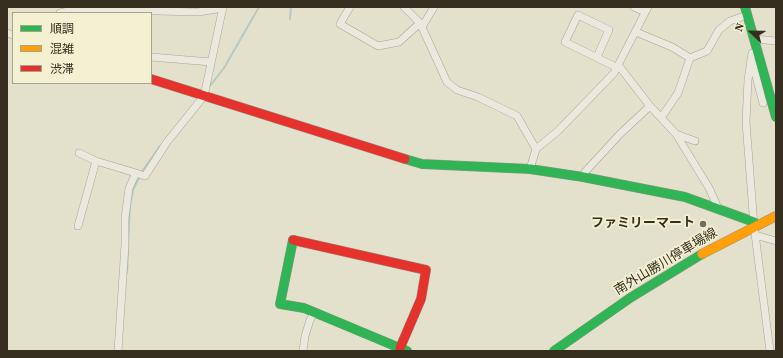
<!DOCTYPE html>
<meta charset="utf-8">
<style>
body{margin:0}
#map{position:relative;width:783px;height:358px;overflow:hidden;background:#e3e0cc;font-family:"Source Serif 4","Noto Sans JP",serif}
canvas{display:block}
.frame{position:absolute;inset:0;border:8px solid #362e1e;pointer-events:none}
.legend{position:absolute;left:12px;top:12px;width:140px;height:72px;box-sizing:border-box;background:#f4f0d2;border:1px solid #a8a28a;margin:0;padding:5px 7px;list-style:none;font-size:12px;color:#362e1e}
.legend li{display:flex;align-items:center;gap:8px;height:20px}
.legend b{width:20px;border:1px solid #a8a28a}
.north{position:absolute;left:731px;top:12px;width:40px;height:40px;-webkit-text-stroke:3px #f4f0d2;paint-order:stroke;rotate:292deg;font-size:11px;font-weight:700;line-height:16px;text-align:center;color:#362e1e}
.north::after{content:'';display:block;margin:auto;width:14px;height:18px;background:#362e1e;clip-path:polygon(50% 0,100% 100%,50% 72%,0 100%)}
</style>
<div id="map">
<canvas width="783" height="358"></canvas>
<div class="frame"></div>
<ul class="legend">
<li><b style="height:5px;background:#30b455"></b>順調</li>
<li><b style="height:5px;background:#ff9f0a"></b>混雑</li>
<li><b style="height:5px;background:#e5322d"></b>渋滞</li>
</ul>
<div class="north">N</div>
</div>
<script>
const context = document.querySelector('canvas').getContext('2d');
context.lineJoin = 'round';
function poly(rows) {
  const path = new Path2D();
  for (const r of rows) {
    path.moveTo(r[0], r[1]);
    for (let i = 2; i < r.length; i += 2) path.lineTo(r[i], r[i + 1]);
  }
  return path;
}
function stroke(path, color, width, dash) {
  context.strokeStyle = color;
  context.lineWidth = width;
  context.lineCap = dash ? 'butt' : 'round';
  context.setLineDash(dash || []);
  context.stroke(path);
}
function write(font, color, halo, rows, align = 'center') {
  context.font = font + ' "Source Serif 4","Noto Sans JP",serif';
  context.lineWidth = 3.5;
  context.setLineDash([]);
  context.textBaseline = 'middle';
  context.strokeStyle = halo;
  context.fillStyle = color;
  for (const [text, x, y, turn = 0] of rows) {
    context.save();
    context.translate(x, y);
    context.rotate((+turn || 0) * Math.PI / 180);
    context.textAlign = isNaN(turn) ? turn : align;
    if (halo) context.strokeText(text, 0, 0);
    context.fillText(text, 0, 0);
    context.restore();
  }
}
stroke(poly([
 [290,19,291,7],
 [209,87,224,68,259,7],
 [127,273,130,205,133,190,143,170,160,146]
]), '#b8c9c1', 2);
const street = poly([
 [350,7,340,24,378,46,399,42,420,23],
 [404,7,420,23,447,82,457,90,478,97,517,116,536,149],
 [634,7,645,12],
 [60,13,77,9,198,12,223,8],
 [422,27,434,7],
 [636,32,672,47,690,58,707,51,719,30,730,21,747,15],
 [7,33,13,35],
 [754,39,776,41],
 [758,51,752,53,748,80,746,122,754,226,770,351],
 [151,57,211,62],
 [597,57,609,30,578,15,565,42,618,68],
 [752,61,763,103],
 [619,66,650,106,676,134,695,141],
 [661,118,678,93,690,58],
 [676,134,709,188,718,208],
 [79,153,96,161,136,173],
 [530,169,536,149,558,131,614,73,648,7],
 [583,177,585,172,620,134,650,106],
 [78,226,96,161],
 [755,235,776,241],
 [118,351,125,245,125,218,129,188,136,173,145,176,167,142,204,96,223,7],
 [303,351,305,336,310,320,315,312]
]);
const fast = poly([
 [745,7,776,117],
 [405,159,422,164,530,169,583,177,685,197,754,222],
 [293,240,280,304,304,308,407,351],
 [554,351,630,298,702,254]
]);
const slow = poly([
 [702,254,776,216]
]);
const jam = poly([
 [151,79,405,159],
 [293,240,426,270,421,299,400,348]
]);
stroke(street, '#a8a496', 8);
stroke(fast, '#989485', 10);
stroke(slow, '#989485', 10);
stroke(jam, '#989485', 10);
stroke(street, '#ebe9de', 7);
stroke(fast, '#30b455', 9);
stroke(slow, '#ff9f0a', 9);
stroke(jam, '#e5322d', 9);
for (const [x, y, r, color] of [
 [703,224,4,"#736c5b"]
]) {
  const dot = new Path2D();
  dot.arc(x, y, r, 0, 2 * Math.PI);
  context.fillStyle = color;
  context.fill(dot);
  stroke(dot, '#f4f0d2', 1.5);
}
write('bold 13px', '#362e1e', '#f4f0d2', [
 ["ファミリーマート",695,224]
], 'right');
write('13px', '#362e1e', '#f4f0d2', [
 ["南外山勝川停車場線",666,262,-31]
]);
</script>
